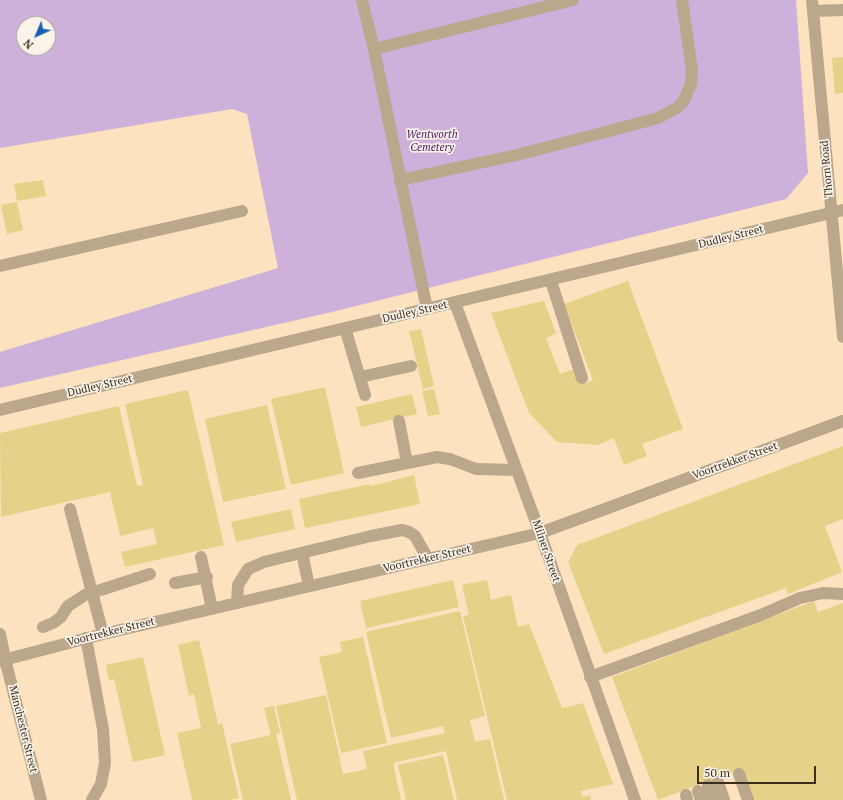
<!DOCTYPE html>
<style>
body{margin:0}
#map{position:relative;width:843px;height:800px;overflow:hidden;background:#fde2bf;font-family:"PT Serif",serif}
canvas{display:block}
.north{position:absolute;left:16px;top:16px;width:40px;height:40px;box-sizing:border-box;background:#f9f3ea;border:1px solid #ada498;border-radius:50%;rotate:224deg;font-size:11px;font-weight:700;line-height:16px;text-align:center;color:#3b2e1c}
.north::after{content:'';display:block;margin:auto;width:14px;height:18px;background:#185faf;clip-path:polygon(50% 0,100% 100%,50% 72%,0 100%)}
.scale{position:absolute;left:697px;top:766px;width:119px;height:18px;box-sizing:border-box;border:2px solid #3b2e1c;border-top:0;padding-left:5px;font-size:12px;line-height:14px;white-space:nowrap;color:#3b2e1c;-webkit-text-stroke:3px #f9f3ea;paint-order:stroke}
</style>
<div id="map">
<canvas width="843" height="800"></canvas>
<div class="north">N</div>
<div class="scale">50 m</div>
</div>
<script>
const context = document.querySelector('canvas').getContext('2d');
context.lineJoin = 'round';
function paint(path, color) {
  context.fillStyle = color;
  context.fill(path, 'evenodd');
}
function poly(rows) {
  const path = new Path2D();
  for (const r of rows) {
    path.moveTo(r[0], r[1]);
    for (let i = 2; i < r.length; i += 2) path.lineTo(r[i], r[i + 1]);
  }
  return path;
}
function stroke(path, color, width, dash) {
  context.strokeStyle = color;
  context.lineWidth = width;
  context.lineCap = dash ? 'butt' : 'round';
  context.setLineDash(dash || []);
  context.stroke(path);
}
function write(font, color, halo, rows, align = 'center') {
  context.font = font + ' "PT Serif",serif';
  context.lineWidth = 3.5;
  context.setLineDash([]);
  context.textBaseline = 'middle';
  context.strokeStyle = halo;
  context.fillStyle = color;
  for (const [text, x, y, turn = 0] of rows) {
    context.save();
    context.translate(x, y);
    context.rotate((+turn || 0) * Math.PI / 180);
    context.textAlign = isNaN(turn) ? turn : align;
    if (halo) context.strokeText(text, 0, 0);
    context.fillText(text, 0, 0);
    context.restore();
  }
}
paint(poly([
 [0,0,796,0,808,173,786,199,336,311,0,388,0,352,278,268,247,114,232,109,0,148],
 [24,24,48,24,48,48,24,48]
]), '#cdb1da');
paint(poly([
 [843,57,843,93,835,94,832,58],
 [43,180,46,196,17,201,14,184],
 [17,202,23,230,7,234,1,205],
 [628,281,683,429,642,444,647,456,624,465,614,438,598,445,557,442,529,413,491,313,544,301,556,333,546,338,560,374,574,369,580,385,593,380,564,304],
 [421,329,434,386,423,389,409,331],
 [325,387,344,473,291,485,271,399],
 [434,389,440,414,428,416,422,391],
 [188,390,224,545,125,567,121,552,157,544,153,528,120,536,110,492,1,517,0,433,119,406,137,486,143,485,125,404],
 [412,394,417,414,361,427,356,407],
 [267,405,286,489,223,502,205,419],
 [843,446,843,519,825,526,842,572,788,594,786,588,604,654,568,562,577,545],
 [414,475,420,504,305,528,299,499,370,484,371,486],
 [291,509,295,529,236,542,231,522],
 [453,580,459,607,366,628,360,601],
 [487,580,491,600,511,595,518,627,529,624,562,708,583,703,613,784,581,791,582,797,590,795,591,800,507,800,463,616,469,615,462,585],
 [814,601,818,612,843,603,843,800,752,800,741,769,658,800,612,677],
 [460,611,485,716,470,720,475,742,490,739,504,800,457,800,446,751,393,763,401,800,297,800,276,706,326,695,343,774,367,769,363,751,445,733,443,726,391,738,366,632],
 [363,637,387,743,341,753,319,657,342,652,340,642],
 [199,640,218,724,222,723,239,798,230,800,192,800,177,733,201,728,194,694,189,696,178,645],
 [143,657,165,755,133,762,114,679,109,680,106,665],
 [274,706,280,733,276,734,291,800,243,800,230,744,271,735,264,708],
 [443,755,454,800,406,800,398,765]
]), '#e5d187');
stroke(poly([
 [362,0,374,49,427,309],
 [812,0,843,337],
 [813,11,843,10],
 [374,49,573,0],
 [400,180,517,155,632,125,658,118,677,108,683,102,691,84,692,70,682,0],
 [0,266,242,211],
 [551,281,582,378],
 [455,303,540,533,635,800],
 [345,328,365,395],
 [360,377,411,366],
 [0,410,843,210],
 [399,421,407,463],
 [358,473,437,457,450,459,476,469,516,470],
 [70,509,103,634],
 [302,553,309,586],
 [201,557,212,609],
 [175,583,207,577],
 [237,603,238,585,248,569,264,562,371,536,402,530,409,532,415,536,428,559],
 [43,627,53,623,61,617,68,606,85,595,150,574],
 [0,634,5,659,41,800],
 [86,638,103,729,105,763,101,784,92,800],
 [0,661,103,634,540,533,843,421],
 [590,677,761,615,800,598,823,593,843,594],
 [739,774,748,800],
 [718,782,724,800],
 [708,785,713,800],
 [698,791,701,800],
 [686,795,687,800]
]), '#bba78c', 12);
write('italic 11px', '#4a155e', '#f9f3ea', [
 ["Wentworth",432,135],
 ["Cemetery",432,148]
]);
write('11px', '#3b2e1c', '#f9f3ea', [
 ["Thorn Road",827,169,-95],
 ["Dudley Street",731,237,-14],
 ["Dudley Street",415,312,-13],
 ["Dudley Street",100,386,-13],
 ["Voortrekker Street",735,461,-20],
 ["Milner Street",546,551,71],
 ["Voortrekker Street",427,559,-13],
 ["Voortrekker Street",111,632,-14],
 ["Manchester Street",23,729,76]
]);
</script>
